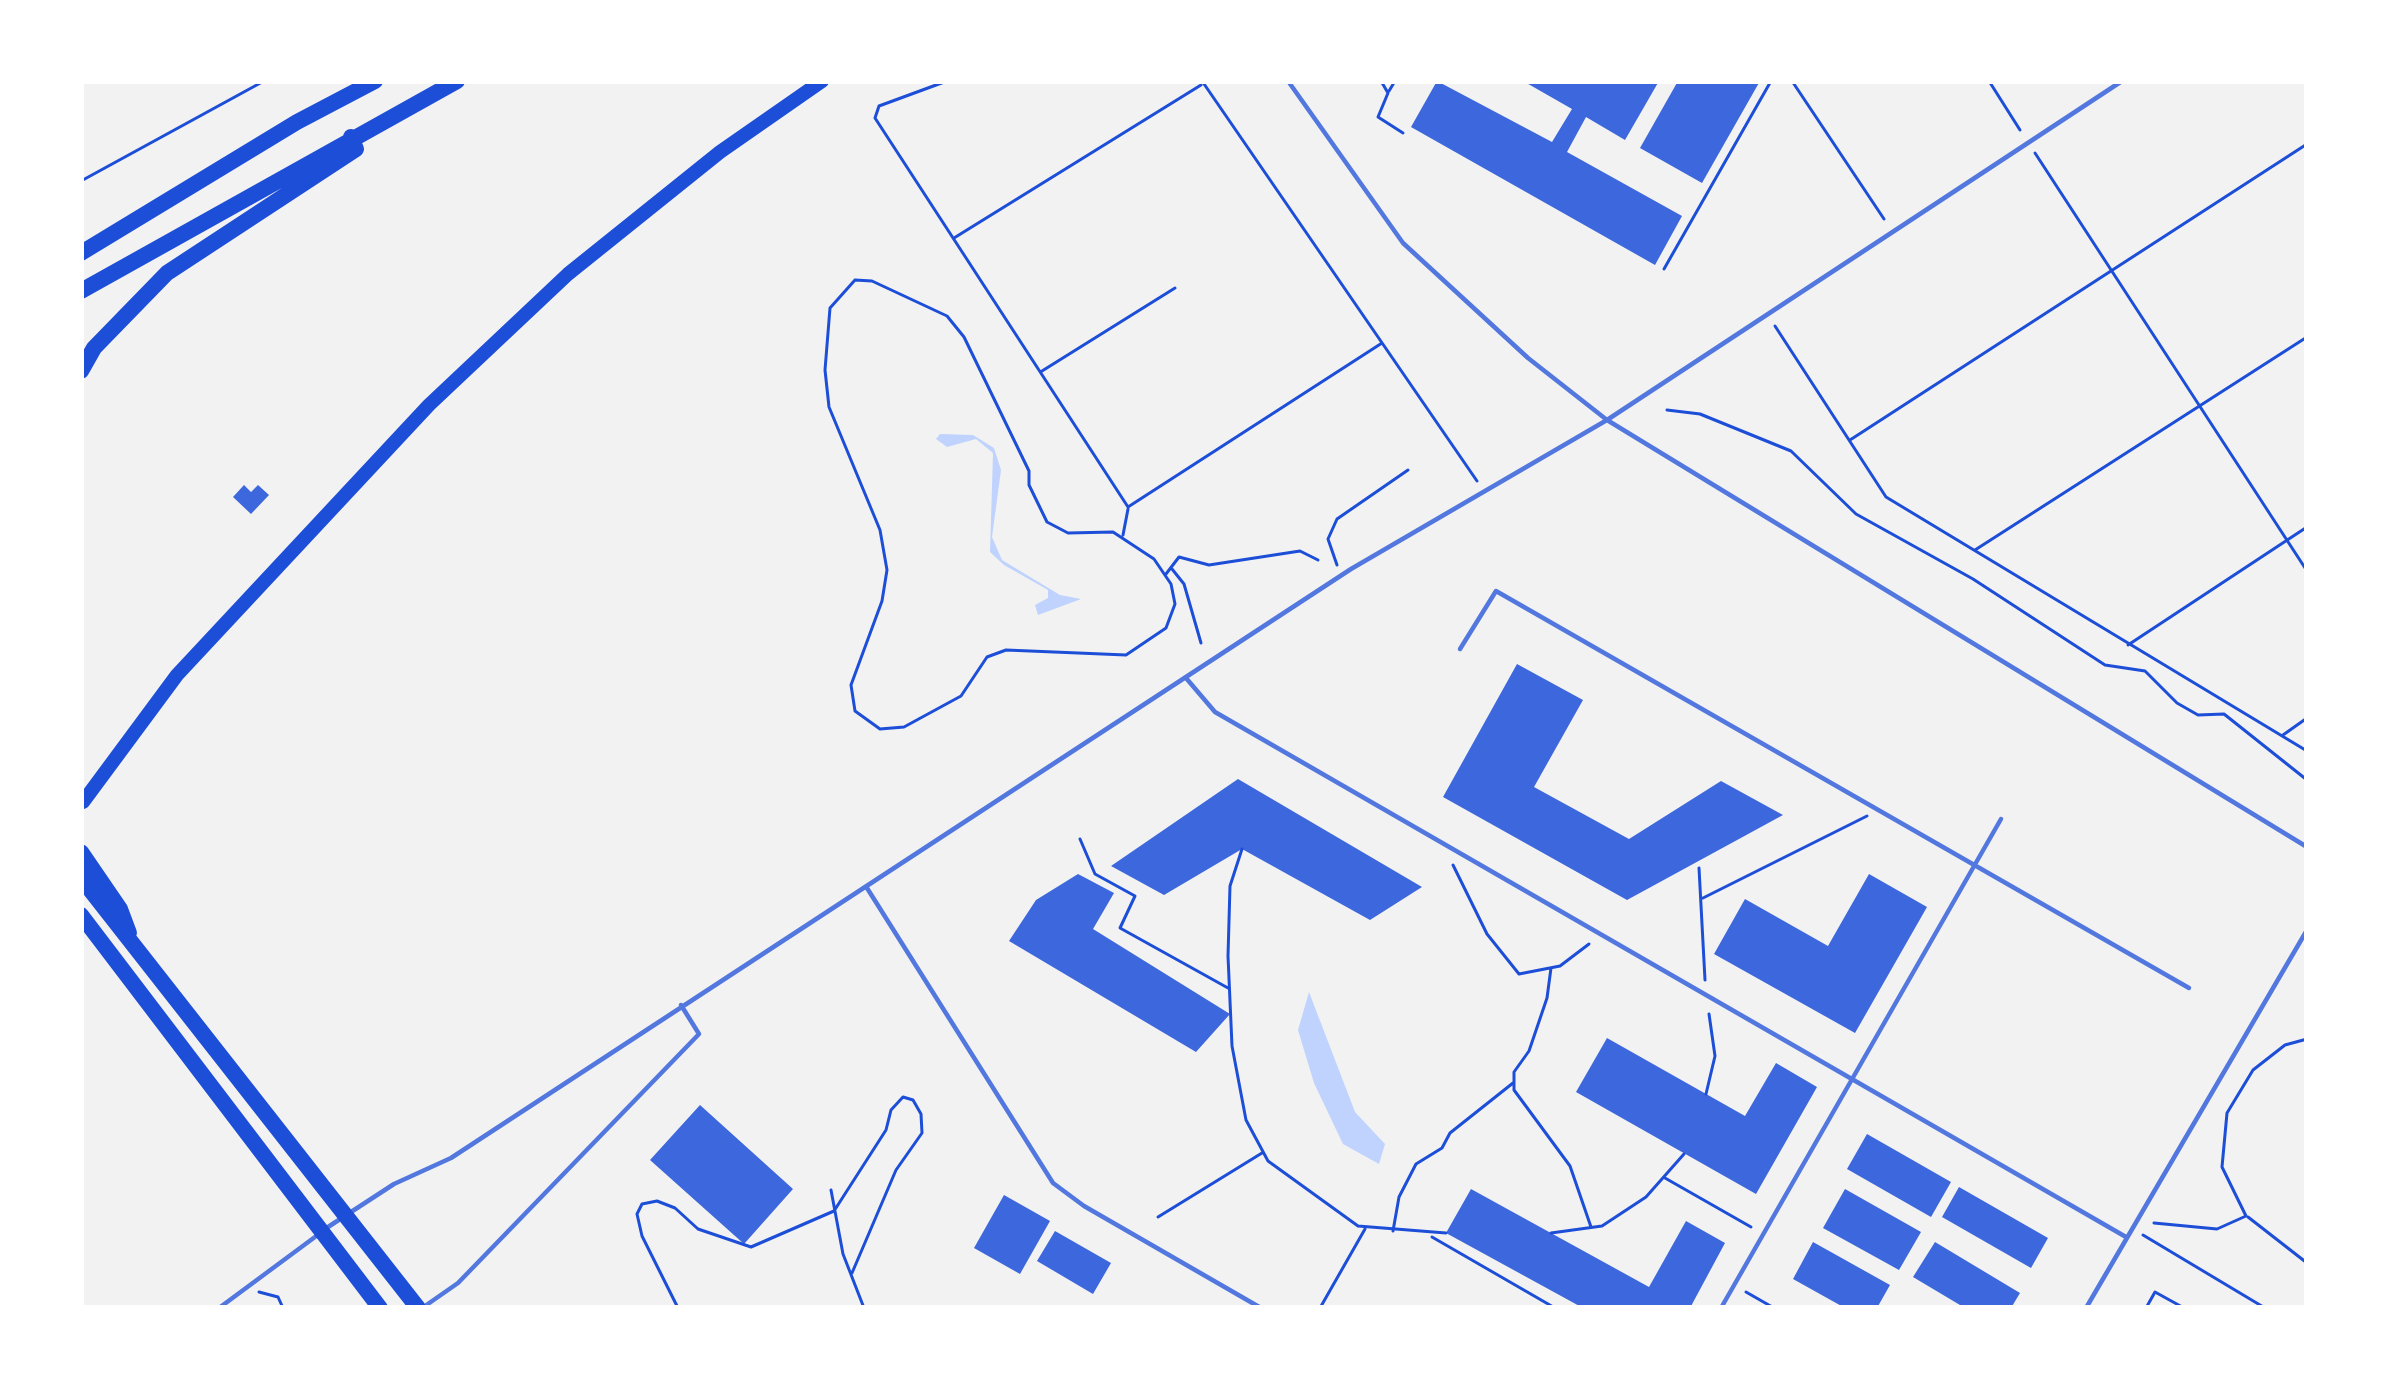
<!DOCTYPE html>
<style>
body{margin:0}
#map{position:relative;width:2388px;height:1389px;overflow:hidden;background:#f2f2f2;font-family:"PT Sans",sans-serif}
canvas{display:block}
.frame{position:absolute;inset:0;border:84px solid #fff;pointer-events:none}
</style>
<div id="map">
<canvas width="2388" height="1389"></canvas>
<div class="frame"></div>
</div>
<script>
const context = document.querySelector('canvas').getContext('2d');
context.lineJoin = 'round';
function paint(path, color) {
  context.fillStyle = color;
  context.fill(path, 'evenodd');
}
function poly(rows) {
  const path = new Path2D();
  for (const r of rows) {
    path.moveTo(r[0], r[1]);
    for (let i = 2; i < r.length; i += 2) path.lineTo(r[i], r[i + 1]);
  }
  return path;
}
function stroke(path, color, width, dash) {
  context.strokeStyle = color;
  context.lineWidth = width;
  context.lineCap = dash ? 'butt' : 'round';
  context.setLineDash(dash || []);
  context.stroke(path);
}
paint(poly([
 [940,434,973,435,994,448,1001,470,992,537,1002,560,1060,595,1081,599,1038,615,1035,605,1048,598,1048,590,1004,565,990,552,993,453,976,439,947,447,936,439],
 [1309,992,1355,1112,1385,1144,1379,1164,1343,1144,1314,1083,1298,1030]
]), '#bfd3fe');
paint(poly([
 [1437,81,1552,142,1572,109,1523,81,1659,81,1625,140,1586,117,1567,152,1682,216,1655,265,1411,127],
 [1678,81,1760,81,1702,183,1640,148],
 [244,485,251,492,258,485,269,495,251,514,233,497],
 [1517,664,1583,700,1534,787,1629,839,1721,781,1783,815,1627,900,1443,797],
 [1238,779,1422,887,1370,920,1242,849,1164,895,1111,866],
 [1078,874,1114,893,1093,929,1230,1014,1196,1052,1009,941,1036,900],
 [1869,874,1927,907,1855,1033,1714,954,1745,899,1828,946],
 [1607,1038,1745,1116,1776,1063,1817,1087,1756,1194,1576,1092],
 [700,1105,793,1189,744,1244,650,1160],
 [1867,1134,1951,1182,1931,1217,1847,1169],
 [1959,1187,2048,1238,2031,1268,1942,1217],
 [1471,1189,1649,1287,1686,1221,1725,1243,1690,1308,1583,1308,1446,1233],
 [1845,1189,1921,1232,1899,1270,1823,1228],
 [1004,1195,1050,1221,1020,1274,974,1248],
 [1055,1231,1111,1263,1093,1294,1037,1261],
 [1813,1242,1890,1285,1877,1308,1845,1308,1793,1279],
 [1935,1242,2020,1293,2011,1308,1965,1308,1913,1277]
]), '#3d67dc');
stroke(poly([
 [947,81,879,106,875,118,1128,507,1382,343],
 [1202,81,1477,481],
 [1381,81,1388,93,1378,117,1403,133],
 [1792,81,1884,219],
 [1989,81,2020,130],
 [81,84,85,81],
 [1389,91,1395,81],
 [2035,153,2307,571],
 [81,181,264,81],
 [954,238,1201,85],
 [1664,269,1771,81],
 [855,280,872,281,947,316,964,337,1029,471,1029,485,1047,522,1068,533,1113,532,1154,559,1171,584,1175,604,1166,628,1126,655,1006,650,987,657,961,696,904,727,880,729,855,711,851,685,882,601,887,570,880,530,829,407,825,370,830,308,855,280],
 [1775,326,1886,497,2307,751],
 [1042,371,1175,288],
 [1667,410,1700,414,1791,451,1856,514,1973,579,2105,665,2145,671,2177,703,2198,715,2224,714,2307,780],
 [1850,440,2307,144],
 [1123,535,1128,509],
 [1975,550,2307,337],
 [1337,565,1328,539,1337,519,1408,470],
 [1172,569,1184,584,1201,643],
 [1166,574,1179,557,1209,565,1300,551,1318,560],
 [2128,645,2307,527],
 [2283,735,2307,718],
 [1080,839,1095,874,1135,896,1120,928,1228,988],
 [1242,849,1230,886,1228,956,1232,1046,1246,1120,1268,1161,1358,1226,1446,1233],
 [1453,865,1487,934,1519,974,1560,966,1589,944],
 [1699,868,1705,980],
 [1703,898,1867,816],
 [1551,968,1547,998,1529,1051,1514,1072,1514,1090,1570,1166,1591,1227],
 [1706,1094,1715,1056,1709,1014],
 [1665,1178,1751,1227],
 [831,1190,843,1254,864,1308],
 [1158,1217,1262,1153],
 [2248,1217,2307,1263],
 [2154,1223,2217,1229,2246,1216,2222,1167,2227,1113,2253,1070,2285,1045,2307,1039],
 [1393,1231,1399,1197,1416,1164,1442,1148,1450,1133,1513,1083],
 [1551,1233,1602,1226,1646,1197,1684,1154],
 [2143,1235,2265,1308],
 [1432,1237,1555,1308],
 [259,1292,278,1297,283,1308],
 [1746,1292,1774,1308],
 [678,1308,642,1236,637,1214,642,1204,657,1201,675,1208,698,1229,751,1247,834,1211,886,1130,891,1110,903,1097,913,1100,921,1114,922,1133,896,1170,852,1273],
 [1320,1308,1365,1229],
 [2146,1308,2155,1292,2184,1308]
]), '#1d4ed8', 3);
stroke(poly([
 [1288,81,1403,243,1528,358,1607,420,2307,847],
 [1460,649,1496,591,2189,988],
 [1186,678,1215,712,2126,1237],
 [867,888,1053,1183,1084,1206,1261,1308],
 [328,1227,394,1184,451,1158,1351,569,1607,420,2122,81],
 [425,1306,458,1283,699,1034,681,1005],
 [219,1308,319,1234],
 [1721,1308,2001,819],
 [2086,1308,2307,930]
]), '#5277de', 4.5);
stroke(poly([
 [83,802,177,675,429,405,568,274,720,152,822,81]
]), '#1d4ed8', 14);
stroke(poly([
 [81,253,297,122,375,81],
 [81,291,457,81],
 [81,371,94,348,167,273,356,149,351,137],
 [81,852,120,909,129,933],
 [81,878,418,1308],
 [81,915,380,1308]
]), '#1d4ed8', 16);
</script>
